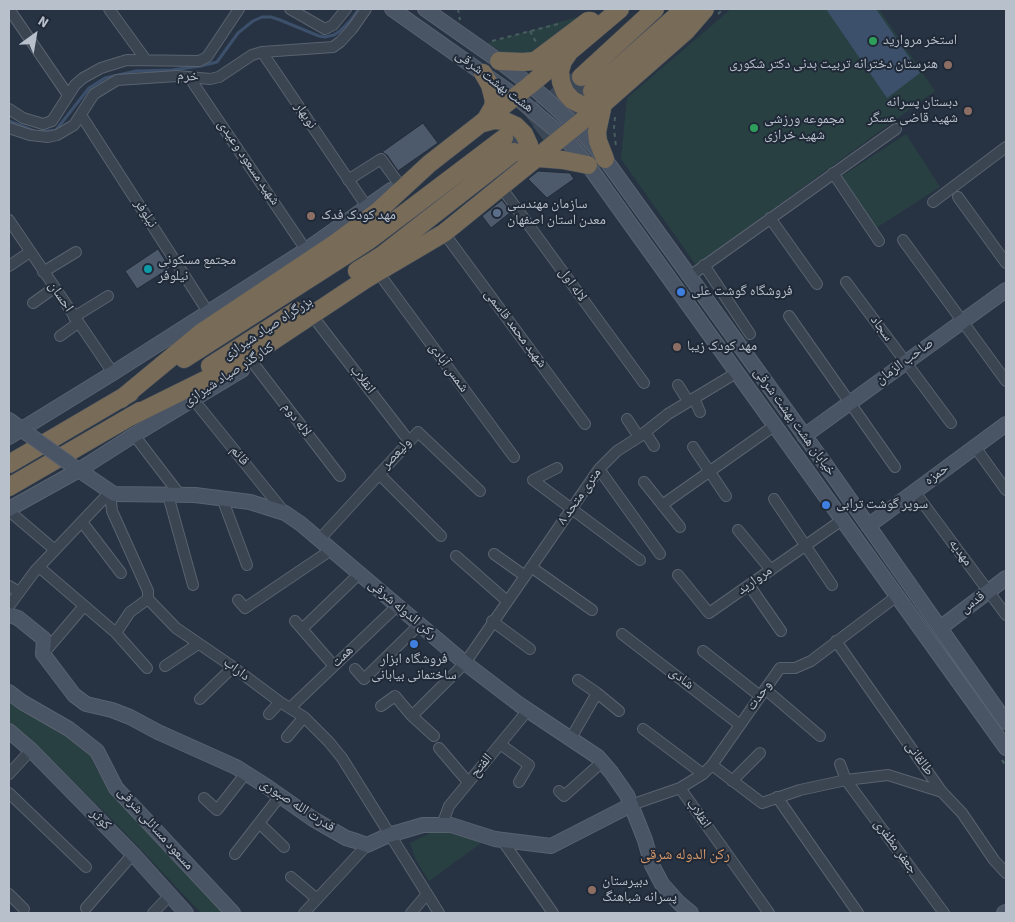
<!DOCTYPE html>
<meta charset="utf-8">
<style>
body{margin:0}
#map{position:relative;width:1015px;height:922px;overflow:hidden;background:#273342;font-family:"Source Sans 3",sans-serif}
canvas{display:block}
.frame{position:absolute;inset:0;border:10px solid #b8c0cc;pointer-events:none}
.north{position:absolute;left:10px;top:10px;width:50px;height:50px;-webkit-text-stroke:4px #202937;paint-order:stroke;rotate:32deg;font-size:14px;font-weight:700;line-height:20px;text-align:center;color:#b8c0cc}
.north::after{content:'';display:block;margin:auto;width:18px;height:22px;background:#b8c0cc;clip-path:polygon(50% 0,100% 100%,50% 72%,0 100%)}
</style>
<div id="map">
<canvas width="1015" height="922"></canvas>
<div class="frame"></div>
<div class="north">N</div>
</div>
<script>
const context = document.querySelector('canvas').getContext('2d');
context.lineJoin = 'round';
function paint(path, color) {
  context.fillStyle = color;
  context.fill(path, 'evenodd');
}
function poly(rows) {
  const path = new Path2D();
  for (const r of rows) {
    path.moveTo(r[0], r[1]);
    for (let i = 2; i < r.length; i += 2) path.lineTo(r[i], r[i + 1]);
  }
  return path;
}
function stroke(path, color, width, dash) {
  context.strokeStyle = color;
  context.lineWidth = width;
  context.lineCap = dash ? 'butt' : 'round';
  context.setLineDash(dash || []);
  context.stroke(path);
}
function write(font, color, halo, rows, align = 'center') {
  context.font = font + ' "Source Sans 3","Noto Naskh Arabic",sans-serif';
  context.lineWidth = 4;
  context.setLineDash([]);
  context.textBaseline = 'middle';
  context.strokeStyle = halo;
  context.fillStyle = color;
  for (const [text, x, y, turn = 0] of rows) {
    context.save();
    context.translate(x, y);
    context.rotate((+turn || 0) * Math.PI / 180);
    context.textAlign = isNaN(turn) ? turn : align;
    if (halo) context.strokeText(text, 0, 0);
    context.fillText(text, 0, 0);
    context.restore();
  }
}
paint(poly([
 [731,9,879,9,935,91,696,265,621,159,627,98],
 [594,12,590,17,535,57,510,57,487,43],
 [906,134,940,187,876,228,842,176],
 [9,700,25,712,58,729,89,752,97,770,131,812,224,913,201,913,111,818,9,722],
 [440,828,484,841,429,881,416,860,410,843]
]), '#294043');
paint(poly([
 [826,9,876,9,920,73,887,98]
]), '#3d506b');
stroke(poly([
 [9,121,37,132,56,130,89,88,105,78,136,71,172,70,201,66,217,62,238,33,253,21,262,17,271,17,280,20,319,36,325,37,334,35,340,31,351,20,359,9]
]), '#3d506b', 3);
const building = poly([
 [423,123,438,143,398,171,387,155,382,152,423,123],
 [538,171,570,173,574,179,547,198,528,179,538,171],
 [502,200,511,212,491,228,482,216,502,200],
 [158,249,170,268,137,289,125,271,158,249]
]);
paint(building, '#4d5a6b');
stroke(building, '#222b39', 1);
stroke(poly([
 [507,136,581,77],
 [517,150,592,91]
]), '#3d4857', 18, [18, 9]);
const street = poly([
 [9,9,68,95],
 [109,9,146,60],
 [290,9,325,29,333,25,346,9],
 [262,52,367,207],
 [189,77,306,250],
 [9,109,23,118,43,124,52,121,75,85,83,78,101,68,127,60,199,61,207,57,239,9],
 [81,115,208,312],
 [9,128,30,135,48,137,57,135,74,125,94,94,117,80,177,76,210,79,219,77,252,55,262,52,333,47,340,42,352,29,366,9],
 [833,173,879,241],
 [348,180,381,159,399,184],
 [501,187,644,383],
 [958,197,1006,263],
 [933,202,1006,147],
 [770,218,817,284],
 [9,220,113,373],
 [444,233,585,424],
 [903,240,1006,381],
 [704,265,750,334],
 [9,266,30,252],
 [43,272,76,252],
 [690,276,896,129],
 [383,279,514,457],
 [846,282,951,423],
 [33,303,54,288],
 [789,316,895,467],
 [74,317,108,296],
 [314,318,409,441],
 [60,336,78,323],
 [253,363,340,476],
 [678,385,688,401],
 [694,398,700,412],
 [193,399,285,513],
 [627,419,639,437],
 [645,432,654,446],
 [134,435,180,495],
 [693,447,726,496],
 [975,447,1006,490],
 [557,468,533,480,640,560],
 [599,469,660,554],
 [379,474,441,536],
 [644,482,680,527],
 [914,491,1006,615],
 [110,492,112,511,148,591,148,599,176,628,233,667,280,702,304,717,329,742,342,758,439,913],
 [168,495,193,585],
 [222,498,247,565],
 [774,499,832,585],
 [662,505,774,426],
 [9,511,55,550],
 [82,522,121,573],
 [738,530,771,570],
 [319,540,418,432,480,491],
 [494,554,525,576],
 [456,556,507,601],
 [39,567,116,633,130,612,148,599],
 [531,567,592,610],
 [678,575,709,613,842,520],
 [749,585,781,631],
 [9,586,19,592],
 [238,600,245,608,331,550],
 [9,606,35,571,110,492],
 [295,621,334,666],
 [492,621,530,649],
 [302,629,359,574],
 [116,633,147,668],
 [622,634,740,725],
 [836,641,942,792,962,813,994,860,1006,873],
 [703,651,760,696],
 [43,654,84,606],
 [165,666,198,644],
 [355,669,364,679,419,625],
 [578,680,597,693],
 [765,689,820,736],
 [200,699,233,667],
 [381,706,395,696,412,716,434,736],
 [290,708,397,606],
 [269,714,280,702],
 [412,716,465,663,599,469,617,451,639,437,668,414,736,373],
 [643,729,703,774],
 [287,737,304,717],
 [571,738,597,693,619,711],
 [500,744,529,765,519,782],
 [439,748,468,782],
 [840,764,846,780,944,913],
 [712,765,762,803,800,790,846,780,888,775,942,792],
 [9,774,31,750],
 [732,781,760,753],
 [680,788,769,913],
 [559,791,564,796,602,762],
 [9,793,86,867],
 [777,797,858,913],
 [204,798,217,810,246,773],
 [631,805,680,788,703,774,712,765,780,668,795,668,811,661,897,596],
 [259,823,284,847],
 [442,825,449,806,528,710],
 [502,840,553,913],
 [235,854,280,796],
 [291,877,317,899],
 [9,894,24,909],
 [86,908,133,854],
 [153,913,170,895],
 [304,913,367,845],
 [411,913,427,894]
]);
const secondary = poly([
 [392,9,515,96,563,136,588,165,1006,748],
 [425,9,499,61,534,88,576,126,605,159,825,464,1006,722],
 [9,420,28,434],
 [804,436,1006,290],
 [9,437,113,373,306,250,391,190],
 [70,464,114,494,195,495,250,502,285,513,301,524,465,663,520,705,598,757,611,772,627,795,645,840,652,865,662,884,679,903,691,913],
 [9,509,79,470,134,435,242,370],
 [868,526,1006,424],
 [9,615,18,618,44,639,43,654,74,695,86,704,112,710,130,717,158,732,236,767,266,786,313,819,346,838,356,841,367,845,389,835,423,825,451,825,495,839,551,846,631,805],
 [940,628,1006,578],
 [9,692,22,702,69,729,97,751,116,788,233,913],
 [9,731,31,750,133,854,186,913],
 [1004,913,1006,912]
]);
const highway = poly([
 [568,54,563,61,560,71,561,82,565,92,572,100,582,105,593,107,603,104,597,132,598,141,605,159],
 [499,61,523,62,535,61,588,21,591,21],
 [483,73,490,85,494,101,493,107,486,119],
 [581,77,655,9],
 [592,91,684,9],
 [483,123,494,120,505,121,516,126,524,134,529,145,529,156,525,167],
 [538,158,563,160,588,165],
 [357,271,381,256,514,152],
 [184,359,368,241,504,138],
 [210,366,296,311],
 [121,399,202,332,337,242,377,212,429,164,530,85,620,9],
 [130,417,241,362,366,279,444,233,603,104,686,31,705,9],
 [9,464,130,393],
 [9,487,140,411]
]);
stroke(street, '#59626f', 12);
stroke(secondary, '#59626f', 16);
stroke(highway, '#464f5c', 19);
stroke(poly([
 [458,9,460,20],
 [718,14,723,9],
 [530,31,536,42],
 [492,41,562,23],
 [615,117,614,128,616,147],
 [1002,760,1006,766]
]), '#475d60', 2, [4, 4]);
stroke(street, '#3b4552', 10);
stroke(secondary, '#495465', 14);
stroke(highway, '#786b58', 18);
const secondaryBridge = poly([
 [28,434,70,464]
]);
stroke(secondaryBridge, '#59626f', 16, []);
stroke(secondaryBridge, '#495465', 14);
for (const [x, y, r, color] of [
 [873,41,5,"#2e9e5b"],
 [948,65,5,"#8d6e63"],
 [968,111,5,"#8d6e63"],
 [754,128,5,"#2e9e5b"],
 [497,213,5,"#5c6f8a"],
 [311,216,5,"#8d6e63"],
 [148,269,5,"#0f9aa8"],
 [681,292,5,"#3f7fe0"],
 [677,347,5,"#8d6e63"],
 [826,505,5,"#3f7fe0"],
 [414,644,5,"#3f7fe0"],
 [592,890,5,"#8d6e63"]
]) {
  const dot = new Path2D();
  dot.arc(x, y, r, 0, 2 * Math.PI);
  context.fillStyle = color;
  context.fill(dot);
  stroke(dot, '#202937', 2);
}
write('14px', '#b8c0cc', '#202937', [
 ["استخر مروارید",883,41],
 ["هنرستان دخترانه تربیت بدنی دکتر شکوری",938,65,"right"],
 ["دبستان پسرانه",958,103,"right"],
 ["شهید قاضی عسگر",958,119,"right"],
 ["مجموعه ورزشی",764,120],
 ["شهید خرازی",764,136],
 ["سازمان مهندسی",507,205],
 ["معدن استان اصفهان",507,221],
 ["مهد کودک فدک",321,216],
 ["مجتمع مسکونی",158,261],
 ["نیلوفر",158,277],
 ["فروشگاه گوشت علی",691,292],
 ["مهد کودک زیبا",687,347],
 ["سوپر گوشت ترابی",836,505],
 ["فروشگاه ابزار",414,660,"center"],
 ["ساختمانی بیابانی",414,676,"center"],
 ["دبیرستان",602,882],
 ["پسرانه شباهنگ",602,898]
], 'left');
write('14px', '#b8c0cc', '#202937', [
 ["خرم",188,77,4],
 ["هشت بهشت شرقی",494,82,37],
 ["نوبهار",305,116,56],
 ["شهید مسعود وعیدی",248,163,56],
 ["نیلوفر",145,214,57],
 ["لاله اول",572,285,54],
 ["احسان",60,297,56],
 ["بزرگراه صیاد شیرازی",268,329,-33],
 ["شهید محمد قاسمی",515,329,53],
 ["سجاد",881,329,54],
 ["صاحب الزمان",905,362,-36],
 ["شمس آبادی",448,368,54],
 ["کنارگذر صیاد شیرازی",229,375,-33],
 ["انقلاب",362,380,52],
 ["لاله دوم",296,420,53],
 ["خیابان هشت بهشت شرقی",794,422,54],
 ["ولیعصر",397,454,-47],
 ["قائم",239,456,51],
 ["حمزه",937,475,-36],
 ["۸ متری متحد",580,497,-55],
 ["مهدیه",960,553,53],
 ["مروارید",755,581,-35],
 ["قدس",973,603,-37],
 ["رکن الدوله شرقی",402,610,40],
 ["همت",343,657,-44],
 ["داراب",236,670,37],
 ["شادی",681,679,38],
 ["وحدت",760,696,-55],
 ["طالقانی",919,759,55],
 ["الفتح",482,766,-50],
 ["قدرت الله صبوری",297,806,33],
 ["انقلاب",698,814,55],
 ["کوثر",100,820,45],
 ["مسعود مسائلی شرقی",155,829,48],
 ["جعفر مظفری",895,847,54]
]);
write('15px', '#d69869', '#202937', [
 ["رکن الدوله شرقی",685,856]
]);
</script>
